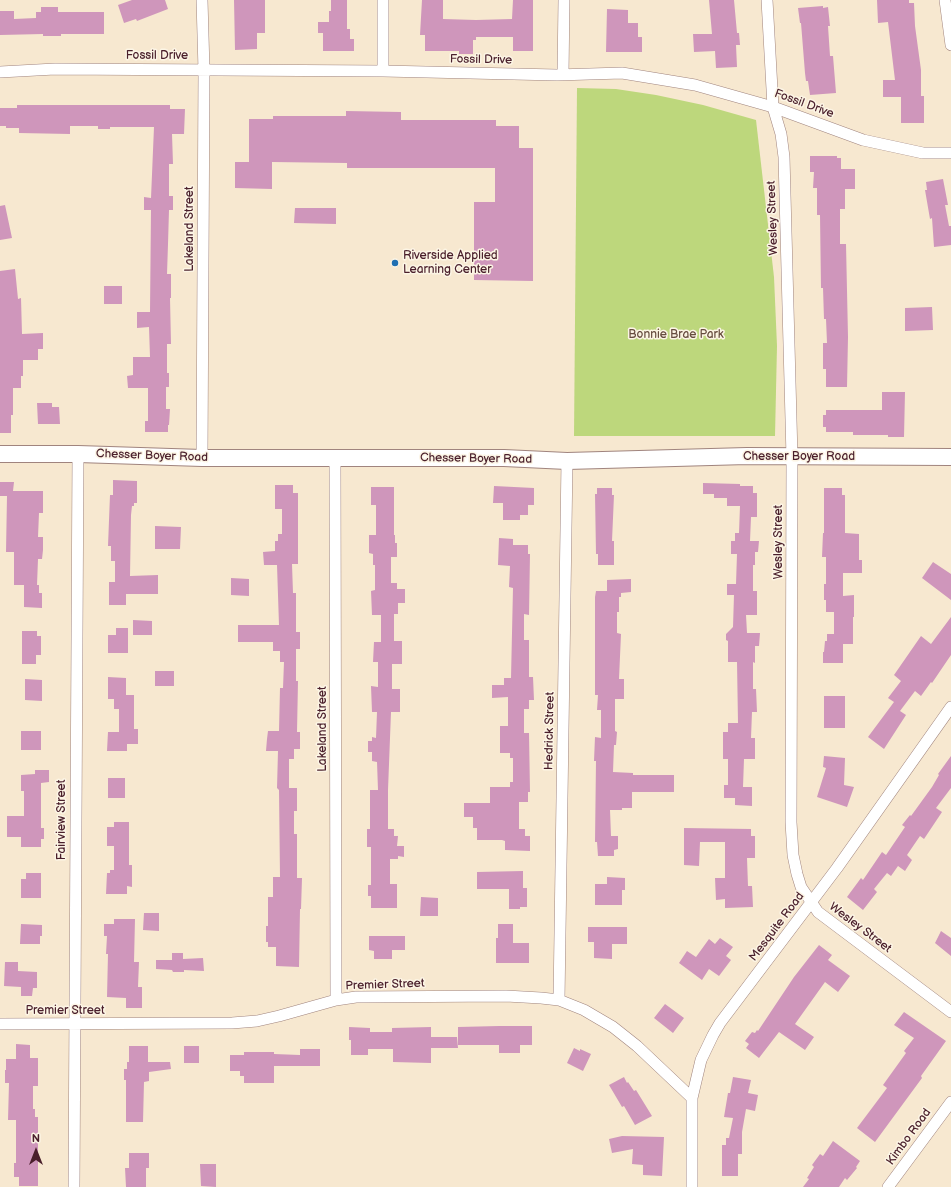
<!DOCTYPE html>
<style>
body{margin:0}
#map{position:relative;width:951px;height:1187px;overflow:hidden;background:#f7e8d0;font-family:"Balsamiq Sans",sans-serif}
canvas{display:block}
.north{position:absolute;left:16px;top:1131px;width:40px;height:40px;-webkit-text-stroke:3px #fcf5e5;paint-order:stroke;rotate:0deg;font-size:11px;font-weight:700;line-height:16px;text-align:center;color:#4a1f2b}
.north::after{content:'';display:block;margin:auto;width:14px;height:18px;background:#4a1f2b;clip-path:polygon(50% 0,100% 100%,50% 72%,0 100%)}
</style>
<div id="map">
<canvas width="951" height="1187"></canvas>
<div class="north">N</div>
</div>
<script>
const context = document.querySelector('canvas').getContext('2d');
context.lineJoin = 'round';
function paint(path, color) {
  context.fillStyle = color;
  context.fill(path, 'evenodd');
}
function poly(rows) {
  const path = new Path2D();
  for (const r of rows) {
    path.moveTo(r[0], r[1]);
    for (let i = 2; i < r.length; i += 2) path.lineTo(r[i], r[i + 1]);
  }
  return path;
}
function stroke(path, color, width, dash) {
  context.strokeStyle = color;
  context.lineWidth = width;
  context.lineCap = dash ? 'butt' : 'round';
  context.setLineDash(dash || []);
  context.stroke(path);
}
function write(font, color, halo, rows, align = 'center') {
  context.font = font + ' "Balsamiq Sans",sans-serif';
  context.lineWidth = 3;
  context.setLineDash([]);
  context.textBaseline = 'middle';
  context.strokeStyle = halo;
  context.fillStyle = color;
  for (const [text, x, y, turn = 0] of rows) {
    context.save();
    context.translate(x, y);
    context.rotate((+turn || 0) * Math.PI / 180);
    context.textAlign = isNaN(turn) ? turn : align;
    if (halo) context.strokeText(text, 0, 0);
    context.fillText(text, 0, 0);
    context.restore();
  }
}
paint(poly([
 [577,88,616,89,656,95,703,105,756,120,774,277,777,346,775,436,574,436]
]), '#bdd77c');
paint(poly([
 [132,0,165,0,168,9,137,21,136,19,124,23,118,5],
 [234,0,265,0,265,33,257,33,257,49,235,50],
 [331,0,347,0,347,29,350,29,350,39,354,39,354,51,323,51,323,33,318,33,318,22,329,22,329,11,331,11],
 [422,0,443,0,443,19,476,20,512,19,513,0,533,0,533,51,513,51,513,37,476,37,476,40,473,40,473,54,459,54,459,51,425,51,425,35,420,35],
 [709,0,734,0,737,33,739,33,740,45,736,45,737,67,716,68,715,51,694,52,693,34,712,34],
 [877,0,909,0,909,3,914,3,915,26,921,70,921,96,924,96,924,123,901,123,901,97,883,97,883,80,895,80,888,22,878,23],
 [823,6,823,8,828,7,830,26,828,26,830,56,833,56,836,93,810,95,808,81,806,81,805,73,801,23,800,23,798,8],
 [41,7,58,7,58,12,104,12,104,34,61,34,61,36,43,36,43,34,0,35,0,11,14,11,14,19,36,18,36,12,41,12],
 [607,9,628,10,628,23,638,23,638,37,642,37,642,52,606,52],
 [17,105,170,105,170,109,185,109,184,134,172,134,173,164,169,164,169,196,173,196,173,210,169,210,168,244,167,274,171,274,171,298,170,298,171,344,167,344,167,373,169,373,169,387,166,387,166,409,170,409,169,425,168,425,168,432,145,432,145,421,148,421,148,388,128,388,127,376,133,375,133,357,150,357,149,327,137,328,137,312,150,312,151,210,144,210,144,197,151,198,154,127,110,127,110,129,98,129,98,126,70,126,70,134,19,133,19,128,6,128,6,126,0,126,0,108,17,108],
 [346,111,401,112,401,120,496,120,496,126,519,126,519,148,533,148,533,281,474,280,474,202,495,202,495,168,347,168,347,163,272,162,272,189,235,188,235,162,249,162,249,119,273,119,273,116,346,116],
 [810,156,837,156,837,158,841,158,841,169,855,169,855,189,845,189,845,209,840,209,840,244,846,244,848,337,847,387,826,387,826,369,823,369,823,343,827,343,826,319,824,319,823,288,821,288,820,215,817,215,817,188,813,188,814,172,810,172],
 [943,179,948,205,945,205,949,226,951,226,951,245,934,247,932,218,930,219,925,190,927,190,926,182],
 [5,205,12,238,0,240,0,206],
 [295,208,336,208,336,224,294,223],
 [15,269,18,299,21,298,22,334,43,333,43,349,38,349,38,360,23,360,23,376,21,376,21,388,13,388,13,415,11,415,11,433,0,433,0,271],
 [104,286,122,286,122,304,104,304],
 [932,307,933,330,905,331,905,308],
 [882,392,905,392,904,437,888,437,888,435,853,435,853,432,826,432,826,427,823,427,823,415,826,415,826,410,882,410],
 [37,403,52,403,52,407,59,407,60,424,38,424],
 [113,480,137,481,137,503,134,503,134,506,132,506,131,515,130,576,158,575,158,594,126,594,126,605,109,605,109,582,115,582,115,561,111,561,111,546,108,546,110,495,113,495],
 [0,482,14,482,13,491,43,491,43,513,39,513,38,537,43,537,43,550,42,559,38,559,37,585,39,585,39,593,42,593,42,608,24,607,24,585,14,585,14,552,6,552,7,496,0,496],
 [703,483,740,484,740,486,753,486,753,493,757,493,757,517,751,517,750,541,759,541,758,552,755,552,755,565,753,565,753,591,757,591,757,615,746,615,747,633,760,633,759,646,755,646,755,663,753,662,753,689,756,689,757,712,752,712,751,738,755,738,755,759,744,759,743,787,752,787,752,806,735,805,735,798,724,798,724,785,728,785,728,759,723,759,723,732,728,732,728,723,738,723,737,662,728,662,728,641,726,640,726,634,733,627,734,595,727,595,727,584,736,584,737,554,731,554,731,541,735,541,735,533,739,533,740,506,727,506,727,498,714,498,714,494,703,494],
 [275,485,293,485,293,493,298,493,298,564,292,564,293,593,296,593,296,632,300,632,300,649,296,649,296,681,298,681,297,732,300,732,300,749,294,749,294,759,289,759,289,788,297,788,297,811,294,811,294,834,297,834,297,878,302,878,301,909,300,909,299,967,276,966,276,947,268,947,268,942,266,942,266,926,268,926,268,897,273,897,273,877,280,877,279,790,277,788,278,751,266,751,267,739,268,731,279,731,280,688,283,688,284,662,280,662,280,651,273,651,273,642,238,642,238,625,279,625,277,565,264,565,263,552,275,551,275,541,278,541,278,534,282,534,282,509,275,509],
 [494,486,534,488,534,505,528,505,528,515,520,515,520,520,503,520,503,503,493,503],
 [371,487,394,487,394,535,395,535,395,543,397,543,397,557,391,557,391,583,397,583,397,589,405,589,405,603,398,603,398,614,394,614,394,641,402,641,402,664,392,664,392,689,400,689,400,712,391,712,388,790,388,829,394,829,394,836,398,836,397,846,404,846,404,857,398,856,398,859,390,859,390,884,397,884,397,908,371,908,371,896,368,896,368,885,371,885,371,847,367,847,367,829,370,829,370,790,378,790,377,762,372,761,372,752,368,752,368,741,372,741,372,737,376,738,377,712,372,712,371,686,378,687,378,662,373,662,374,642,381,642,381,615,372,615,371,591,375,590,375,565,373,565,373,554,369,553,369,535,376,535,376,505,371,505],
 [597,488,612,488,612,495,614,495,612,541,614,541,614,565,598,565,598,554,596,554,595,494,597,494],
 [824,488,842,488,842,495,845,495,845,533,859,534,859,560,862,560,862,573,843,573,843,596,854,595,854,617,853,617,853,644,843,644,843,663,823,663,823,652,824,652,825,641,827,641,827,634,834,634,834,612,826,612,826,600,824,600,824,584,826,584,826,557,822,557,823,533,824,533],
 [155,526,181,527,180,549,155,549],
 [499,538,513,539,513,545,528,545,528,554,530,554,529,615,524,614,524,640,529,640,529,677,533,677,534,700,529,700,529,709,524,709,524,733,529,733,530,792,528,792,528,802,519,802,519,829,525,829,525,836,530,836,530,851,505,850,505,841,502,840,477,840,477,828,473,828,473,817,464,817,464,803,490,803,490,787,510,787,510,782,513,782,513,758,510,758,510,753,500,753,500,726,508,726,508,697,492,698,492,685,504,685,504,678,511,678,513,588,509,587,510,566,498,565],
 [933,562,951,574,951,600,922,578],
 [231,578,249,579,249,596,231,595],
 [631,579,631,592,621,593,621,597,619,597,619,612,617,612,617,633,621,634,619,679,624,679,624,699,615,699,615,731,617,732,616,745,614,745,613,772,633,773,633,775,674,775,674,792,632,792,632,808,622,808,622,810,610,810,611,836,618,836,618,849,614,850,614,856,598,856,597,842,595,842,596,761,594,761,595,737,601,738,601,710,597,710,598,695,595,695,595,597,596,591,607,591,607,580],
 [951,617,951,655,932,683,931,682,921,696,915,691,900,711,906,715,884,749,868,737,894,702,888,698,901,681,894,675,921,636,931,644],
 [133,620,152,621,152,635,133,635],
 [116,628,128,628,128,653,108,653,108,635,116,635],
 [22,631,37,631,37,636,41,636,41,655,36,655,36,664,22,664],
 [155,671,174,671,174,686,155,686],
 [108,677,126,678,126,695,134,695,134,729,138,729,138,744,127,744,127,751,107,751,108,732,119,732,119,709,114,709,114,699,108,699],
 [25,679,42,680,42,701,25,700],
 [824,696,845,696,845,728,824,728],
 [21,731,41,731,41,750,21,750],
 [824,756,845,758,844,785,854,787,847,807,817,797,826,768,823,767],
 [951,756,951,788,936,808,942,812,924,839,920,836,907,855,912,860,905,871,898,866,891,876,887,873,874,889,877,892,863,910,847,897,861,878,863,880,882,852,886,855,905,827,902,825,910,815,911,816,932,787,939,775,938,774],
 [35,770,49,770,49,782,41,783,41,828,44,828,44,839,41,839,41,847,21,847,21,837,7,837,7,816,24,816,24,791,21,791,21,775,35,774],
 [108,778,125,778,125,798,108,798],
 [114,822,129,822,129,865,132,865,132,887,127,886,127,894,106,894,107,873,110,873,110,870,114,870,114,846,107,846,107,827,114,827],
 [684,828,751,829,751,836,755,836,755,858,747,858,748,886,752,886,753,907,725,908,725,899,716,900,715,878,725,878,725,842,700,842,699,866,684,865],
 [523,871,523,888,527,888,527,907,520,907,520,909,509,909,509,889,477,889,477,872],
 [26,873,41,873,41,898,21,898,21,879,26,879],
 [607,877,625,878,625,890,622,890,622,905,595,905,595,884,607,884],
 [421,897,438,898,438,916,420,916],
 [144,913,159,913,159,931,143,930],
 [114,919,135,919,134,962,139,962,138,987,142,987,142,1008,126,1008,126,998,107,997,108,954,106,954,107,936,104,936,104,924,114,924],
 [21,924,42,925,42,936,40,936,40,944,20,944],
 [498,924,513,924,513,943,529,943,529,963,496,963,496,938,498,938],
 [588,927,627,927,627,944,612,944,612,959,594,958,594,942,588,942],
 [941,931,951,938,951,956,935,943],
 [369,936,405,936,405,950,392,950,392,959,374,959,374,951,369,950],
 [720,938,733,947,726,956,731,960,719,976,709,969,702,980,679,963,687,951,696,957,709,939,715,944],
 [819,945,832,955,828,960,850,976,838,992,825,982,795,1024,814,1037,805,1050,779,1032,759,1058,746,1048,749,1044,745,1041,752,1032,755,1033,757,1030,758,1031,794,977],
 [172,953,183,953,183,959,203,958,204,971,184,970,184,972,173,972,172,970,156,969,156,960,172,960],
 [5,962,18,962,18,971,37,972,37,988,33,988,32,996,21,996,21,987,4,986],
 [665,1004,684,1018,673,1033,654,1018],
 [904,1012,946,1041,921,1076,922,1078,875,1142,857,1128,887,1088,883,1085,906,1053,904,1051,914,1038,894,1025],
 [499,1026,532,1026,532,1045,520,1045,520,1053,499,1053,499,1045,458,1045,458,1027],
 [349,1027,370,1028,370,1032,392,1032,392,1028,431,1027,431,1037,457,1037,458,1048,431,1048,431,1063,393,1062,393,1049,368,1049,368,1055,351,1055,351,1040,349,1040],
 [16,1044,30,1045,30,1058,38,1058,38,1086,33,1086,33,1109,35,1109,35,1117,38,1117,38,1186,19,1186,19,1177,14,1177,14,1163,16,1163,16,1120,8,1120,9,1083,5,1083,5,1070,6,1070,6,1059,16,1059],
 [129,1046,148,1046,148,1062,170,1062,171,1069,149,1072,149,1081,144,1082,143,1122,126,1122,126,1080,124,1080,124,1069,127,1069,127,1062,129,1062],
 [184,1046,199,1046,199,1063,184,1063],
 [574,1048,580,1051,580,1049,591,1054,583,1071,567,1063],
 [300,1049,320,1049,320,1066,274,1066,274,1083,244,1083,244,1076,240,1076,240,1071,230,1071,230,1055,244,1055,244,1052,274,1052,274,1054,300,1055],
 [624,1077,627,1083,628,1082,634,1091,636,1090,652,1116,635,1125,624,1106,622,1107,609,1085],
 [733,1077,751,1080,748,1093,758,1095,755,1111,746,1109,742,1132,742,1154,738,1154,738,1176,722,1176,722,1145,726,1145,726,1138,729,1138,733,1118,724,1117,728,1093,730,1093],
 [622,1136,664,1137,662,1176,643,1175,643,1165,632,1164,633,1149,612,1153,609,1139],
 [833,1141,860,1161,856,1167,857,1168,847,1180,845,1178,839,1187,803,1187,809,1179,807,1178,814,1167,812,1165,820,1154,823,1156],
 [129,1153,149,1153,149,1168,146,1168,146,1187,126,1187,125,1168,129,1168],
 [200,1164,216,1164,216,1187,201,1186]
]), '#cf96bb');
const street = poly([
 [767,0,773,107,781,134,784,157,792,457,791,822,793,855,797,874,801,887,818,912,951,1012],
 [945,0,951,45],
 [383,71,383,0],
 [0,72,55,69,383,71,557,75,622,73,695,85,773,107,863,140,923,153,951,153],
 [563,75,564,0],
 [202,458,204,70,202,0],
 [335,458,336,1000],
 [559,1000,567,461],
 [0,1024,232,1023,257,1021,279,1016,336,1000,356,997,506,996,541,998,559,1000,584,1010,613,1027,637,1046,692,1098],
 [74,1187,78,454],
 [692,1187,692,1098,701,1060,713,1035,720,1023,837,868,951,707],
 [888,1187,951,1102]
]);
const secondary = poly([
 [0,454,78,454,202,458,504,458,567,461,747,456,951,457]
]);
stroke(street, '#a0847e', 12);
stroke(secondary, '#a0847e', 18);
stroke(street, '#fff', 11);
stroke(secondary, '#fff', 16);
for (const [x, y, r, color] of [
 [395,263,4,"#1f6fb2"]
]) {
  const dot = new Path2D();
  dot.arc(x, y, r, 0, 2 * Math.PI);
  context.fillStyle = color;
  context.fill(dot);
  stroke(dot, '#fcf5e5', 1.5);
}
write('12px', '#4a1f2b', '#fcf5e5', [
 ["Fossil Drive",157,56],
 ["Fossil Drive",481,60,1],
 ["Fossil Drive",804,104,20],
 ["Wesley Street",773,218,-92],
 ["Lakeland Street",190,229,-90],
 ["Chesser Boyer Road",152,456,2],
 ["Chesser Boyer Road",799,457],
 ["Chesser Boyer Road",476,459,1],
 ["Wesley Street",779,542,-90],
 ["Lakeland Street",323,729,-90],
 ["Hedrick Street",550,731,-89],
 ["Fairview Street",62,820,-90],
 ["Mesquite Road",777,927,-53],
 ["Wesley Street",860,928,37],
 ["Premier Street",385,985,-2],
 ["Premier Street",65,1011],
 ["Kimbo Road",909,1137,-54]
]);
write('12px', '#4a1f2b', '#fcf5e5', [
 ["Riverside Applied",403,256],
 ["Learning Center",403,270]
], 'left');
write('12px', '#674d3f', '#fcf5e5', [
 ["Bonnie Brae Park",676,335]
]);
</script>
